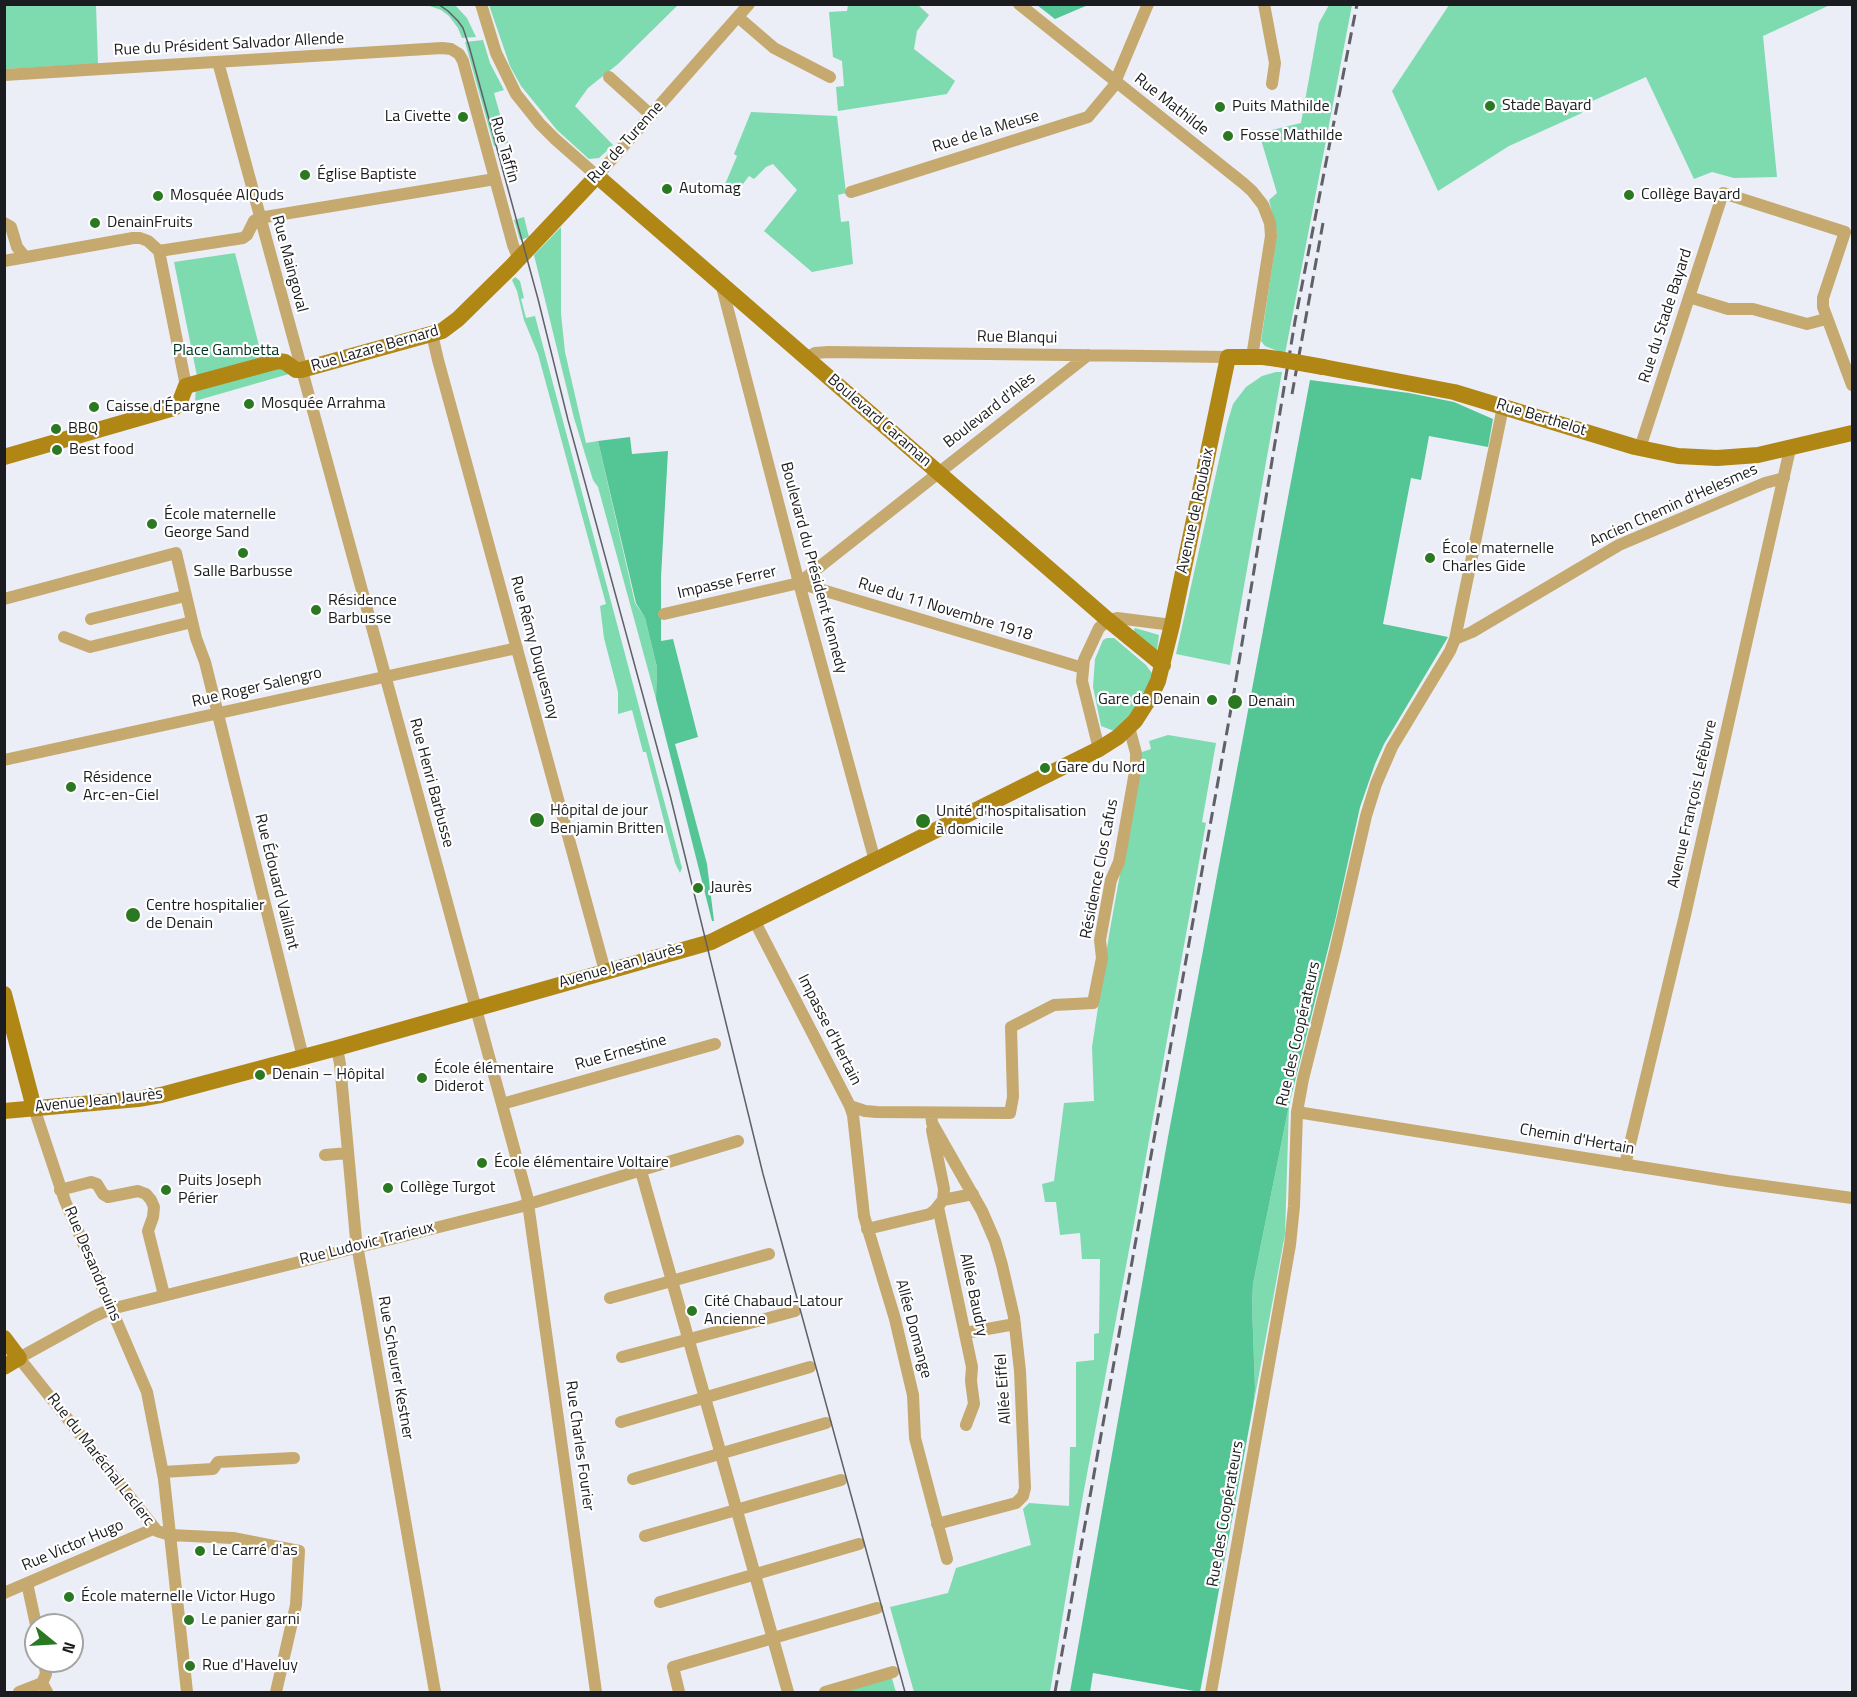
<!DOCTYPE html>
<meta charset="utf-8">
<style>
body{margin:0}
#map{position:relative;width:1857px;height:1697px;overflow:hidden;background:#ebedf7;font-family:"Titillium Web",sans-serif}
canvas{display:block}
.frame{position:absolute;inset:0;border:6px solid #1b1c1f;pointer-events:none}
.north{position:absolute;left:24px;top:1613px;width:60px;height:60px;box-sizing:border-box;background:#fff;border:2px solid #a4a4a5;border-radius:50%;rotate:108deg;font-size:16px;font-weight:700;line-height:24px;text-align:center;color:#1b1c1f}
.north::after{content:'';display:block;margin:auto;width:21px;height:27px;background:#2a7922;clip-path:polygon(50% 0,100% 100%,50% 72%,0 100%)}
</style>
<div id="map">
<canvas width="1857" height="1697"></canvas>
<div class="frame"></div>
<div class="north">N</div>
</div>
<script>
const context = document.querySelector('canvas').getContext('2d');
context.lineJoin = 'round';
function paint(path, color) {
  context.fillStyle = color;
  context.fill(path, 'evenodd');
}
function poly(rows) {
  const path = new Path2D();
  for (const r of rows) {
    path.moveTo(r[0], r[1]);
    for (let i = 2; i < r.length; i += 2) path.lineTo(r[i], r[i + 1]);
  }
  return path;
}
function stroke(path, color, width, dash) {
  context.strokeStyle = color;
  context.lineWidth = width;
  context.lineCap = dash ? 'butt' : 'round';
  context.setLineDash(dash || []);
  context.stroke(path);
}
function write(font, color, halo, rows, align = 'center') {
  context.font = font + ' "Titillium Web",sans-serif';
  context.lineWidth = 4.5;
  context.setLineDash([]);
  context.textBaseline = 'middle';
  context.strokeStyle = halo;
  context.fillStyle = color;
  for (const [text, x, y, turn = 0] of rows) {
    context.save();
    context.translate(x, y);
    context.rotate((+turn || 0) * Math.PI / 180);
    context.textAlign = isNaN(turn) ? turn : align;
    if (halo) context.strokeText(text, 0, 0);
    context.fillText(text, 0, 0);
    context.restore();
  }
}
paint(poly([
 [4,5,96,5,98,64,5,69],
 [427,5,455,5,467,18,476,37,462,38,458,28,449,16,441,10],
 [489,5,678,5,618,64,588,88,575,106,613,145,599,158,589,159,557,130,521,86,510,66],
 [848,5,918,5,929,15,917,31,914,49,955,81,947,94,838,111,836,87,844,86,842,61,833,57,829,12,847,11],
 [1329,5,1352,5,1285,354,1265,346,1261,341,1277,234,1269,200,1277,193,1259,133,1301,123,1319,23],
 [1449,5,1449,4,1830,5,1763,36,1777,177,1734,178,1712,172,1694,179,1646,77,1579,107,1582,113,1509,146,1438,191,1392,91],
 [483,40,490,63,504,90,494,93,508,143,494,146,465,42],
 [751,112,837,116,846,193,838,195,841,222,849,221,853,264,812,272,764,231,797,190,773,164,766,167,754,179,749,176,734,196,723,189,737,156,734,154],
 [524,217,529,237,520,240,514,220],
 [561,227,561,314,565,352,586,443,598,441,635,603,645,618,657,667,656,699,598,487,593,480,574,418,534,255],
 [235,253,263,361,283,366,289,374,195,401,197,376,174,262],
 [515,277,520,281,524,298,521,299,526,318,535,316,658,778,682,868,680,873,675,863,646,752,643,752,632,710,618,714,618,692,604,638,600,606,606,604,538,354,524,320,517,291,512,280],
 [1276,372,1282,372,1230,665,1176,654,1227,424,1233,404,1246,387,1262,376],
 [1135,628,1159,635,1157,650,1133,632],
 [1107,638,1114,638,1146,665,1154,676,1126,722,1114,731,1101,726,1093,687,1095,659,1103,640],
 [1168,735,1216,743,1202,822,1206,823,1135,1218,1081,1506,1050,1692,914,1692,890,1607,948,1593,956,1568,1031,1545,1023,1509,1029,1503,1069,1506,1070,1447,1076,1447,1076,1362,1094,1360,1094,1334,1099,1333,1100,1259,1082,1259,1080,1233,1060,1235,1056,1202,1045,1202,1042,1184,1054,1181,1064,1103,1094,1101,1092,1047,1109,935,1142,752,1151,749,1149,741],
 [1289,1105,1285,1234,1253,1407,1255,1389,1252,1304,1253,1284],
 [891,1675,896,1692,831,1692]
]), '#7edaaf');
paint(poly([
 [1037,5,1088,5,1055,19],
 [1310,380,1409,393,1454,402,1493,419,1488,447,1429,436,1421,480,1411,478,1383,624,1448,637,1384,744,1375,764,1360,807,1335,921,1289,1105,1253,1284,1252,1304,1255,1389,1253,1407,1200,1692,1093,1673,1090,1692,1070,1692,1168,1137],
 [630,437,632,454,668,451,661,577,661,641,673,639,698,737,675,744,707,864,714,921,712,921,656,699,657,667,645,618,636,603,598,441]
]), '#54c594');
stroke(poly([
 [481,4,496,53,516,94,540,124,555,139,597,176,749,4],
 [1019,4,1243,183,1252,191,1263,205,1270,223,1271,236,1252,357],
 [1264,4,1275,63,1272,84],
 [738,17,774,48,830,77],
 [218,62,527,1196,596,1692],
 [4,75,442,48,451,49,459,54,463,61,513,245,519,260],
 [609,77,651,115],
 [851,192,1088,117,1113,87,1148,4],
 [4,223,11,227,17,247,25,257],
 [159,251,186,386],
 [4,261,133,238,140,238,148,241,159,251,243,238,247,235,254,221,259,218,495,179],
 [721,283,799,583,875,861],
 [1689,297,1728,309,1753,309,1807,324,1826,319],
 [432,334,438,360,605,971],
 [806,358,815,353,828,352,1228,357],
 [1640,448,1723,193,1845,232,1823,298,1823,307,1852,385],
 [799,583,1083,668],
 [4,599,176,553,196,638,205,662,303,1057],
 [664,614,799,583,1088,355],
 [91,619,185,596],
 [64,637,90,647,192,622],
 [1455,639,1472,632,1619,545,1765,483,1784,478],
 [1099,749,1082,681,1084,660,1099,628,1108,620,1117,618,1172,625],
 [4,760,517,648],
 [754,920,850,1106,865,1111,877,1112,1010,1113,1013,1097,1011,1027,1054,1005,1093,1003,1102,958,1100,940,1111,880,1119,862,1136,766,1136,753,1129,727],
 [337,1048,340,1064,356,1239,435,1692],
 [502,1104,715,1044],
 [850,1106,853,1115,864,1216,895,1319,913,1395,915,1438,947,1559],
 [34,1108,65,1201,147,1392,164,1479,187,1692],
 [1297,1112,1728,1181,1852,1198],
 [931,1113,932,1123,982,1211,995,1241,1002,1265,1014,1317,1020,1371,1025,1488,1023,1496,1016,1503,937,1524],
 [325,1155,348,1153],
 [1625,1165,1685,915,1790,449],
 [641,1171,788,1692],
 [60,1190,91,1182,97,1184,103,1194,108,1197,138,1191,146,1194,151,1200,154,1207,153,1217,148,1231,164,1295],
 [943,1200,973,1194],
 [938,1207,972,1367,971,1381,974,1404,966,1425],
 [867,1229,930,1214,935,1210,943,1200,944,1189,932,1130],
 [610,1298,769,1254],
 [965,1333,1015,1324],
 [622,1357,795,1311],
 [621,1422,810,1367],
 [163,1472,213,1469,218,1462,294,1458],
 [633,1479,826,1423],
 [645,1536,841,1480],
 [27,1583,36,1625],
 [4,1593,153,1529],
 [660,1602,859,1544],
 [42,1683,46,1674,44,1661],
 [19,1692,42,1683,47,1692],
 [276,1692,296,1605,299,1551,233,1538,170,1535,157,1531,19,1358,95,1316,111,1309,519,1207,738,1141],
 [679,1692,673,1667,877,1608],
 [825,1692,893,1672],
 [1211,1692,1290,1245,1294,1206,1297,1112,1303,1079,1336,947,1366,816,1376,784,1392,747,1450,651,1455,639,1503,407]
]), '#c5a96e', 12);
stroke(poly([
 [1323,367,1454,392,1635,447,1678,456,1717,458,1758,455,1852,433],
 [4,457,174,408,179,404,186,386,204,381,278,361,285,362,296,370,301,370,442,331,458,319,511,267,597,176,1108,620,1163,665],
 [4,994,34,1108],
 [4,1111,138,1099,161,1095,337,1048,711,942,1099,749,1118,737,1135,721,1151,696,1158,681,1172,625,1228,357,1263,357,1278,359],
 [4,1338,19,1358,4,1367]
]), '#b08615', 16);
stroke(poly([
 [438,4,448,11,458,21,463,28,469,46,538,299,568,420,670,795,763,1174,905,1692]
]), '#5f6166', 1.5);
stroke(poly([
 [1292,394,1323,223],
 [1055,1692,1234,692,1295,321,1357,4]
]), '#5f6166', 3, [12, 6]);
stroke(poly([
 [1278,359,1323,367]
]), '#b08615', 16);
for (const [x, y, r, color] of [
 [1490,106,6,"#2a7922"],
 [1220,107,6,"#2a7922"],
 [463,117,6,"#2a7922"],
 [1228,136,6,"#2a7922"],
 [305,175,6,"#2a7922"],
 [667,189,6,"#2a7922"],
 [1629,195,6,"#2a7922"],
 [158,196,6,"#2a7922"],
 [95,223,6,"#2a7922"],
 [249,404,6,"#2a7922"],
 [94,407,6,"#2a7922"],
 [56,429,6,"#2a7922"],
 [57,450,6,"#2a7922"],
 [152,524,6,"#2a7922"],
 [243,553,6,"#2a7922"],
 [1430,558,6,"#2a7922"],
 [316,610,6,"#2a7922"],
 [1212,700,6,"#2a7922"],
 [1235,702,8,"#2a7922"],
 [1045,768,6,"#2a7922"],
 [71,787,6,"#2a7922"],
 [537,820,8,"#2a7922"],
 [923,821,8,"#2a7922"],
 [698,888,6,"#2a7922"],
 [133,915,8,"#2a7922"],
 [260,1075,6,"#2a7922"],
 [422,1078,6,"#2a7922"],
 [482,1163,6,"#2a7922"],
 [388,1188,6,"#2a7922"],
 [166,1190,6,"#2a7922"],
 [692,1311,6,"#2a7922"],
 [200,1551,6,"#2a7922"],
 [69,1597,6,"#2a7922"],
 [189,1620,6,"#2a7922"],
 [190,1666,6,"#2a7922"]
]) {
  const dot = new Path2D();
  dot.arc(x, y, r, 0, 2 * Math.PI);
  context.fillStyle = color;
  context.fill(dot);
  stroke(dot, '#fff', 2);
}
write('16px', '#1b1c1f', '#fff', [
 ["Rue du Président Salvador Allende",229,45,-3],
 ["Rue Mathilde",1171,105,38],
 ["Rue de la Meuse",986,132,-17],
 ["Rue de Turenne",626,143,-48],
 ["Rue Taffin",504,150,74],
 ["Rue Maingoval",289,264,75],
 ["Rue du Stade Bayard",1666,316,-72],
 ["Rue Blanqui",1017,338,1],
 ["Rue Lazare Bernard",375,349,-16],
 ["Boulevard d'Alès",990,411,-38],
 ["Rue Berthelot",1541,418,17],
 ["Boulevard Caraman",879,421,41],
 ["Ancien Chemin d'Helesmes",1674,506,-24],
 ["Avenue de Roubaix",1196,511,-78],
 ["Boulevard du Président Kennedy",813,568,75],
 ["Impasse Ferrer",727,583,-13],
 ["Rue du 11 Novembre 1918",945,610,17],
 ["Rue Rémy Duquesnoy",534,648,75],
 ["Rue Roger Salengro",257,688,-13],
 ["Rue Henri Barbusse",431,783,75],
 ["Avenue François Lefèbvre",1693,804,-77],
 ["Résidence Clos Cafus",1100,869,-79],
 ["Rue Édouard Vaillant",276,882,76],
 ["Avenue Jean Jaurès",621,966,-16],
 ["Impasse d'Hertain",829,1030,63],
 ["Rue des Coopérateurs",1299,1034,-77],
 ["Rue Ernestine",621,1053,-16],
 ["Avenue Jean Jaurès",99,1101,-6],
 ["Chemin d'Hertain",1577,1140,10],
 ["Rue Ludovic Trarieux",367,1244,-14],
 ["Rue Desandrouins",92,1264,67],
 ["Allée Baudry",973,1295,78],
 ["Allée Domange",913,1329,75],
 ["Rue Scheurer Kestner",395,1368,80],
 ["Allée Eiffel",1004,1389,-94],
 ["Rue Charles Fourier",579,1446,82],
 ["Rue du Maréchal Leclerc",100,1460,52],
 ["Rue des Coopérateurs",1226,1514,-80],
 ["Rue Victor Hugo",73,1546,-23]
]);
write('16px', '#1b1c1f', '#fff', [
 ["Stade Bayard",1502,106],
 ["Puits Mathilde",1232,107],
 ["La Civette",451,117,"right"],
 ["Fosse Mathilde",1240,136],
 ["Église Baptiste",317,175],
 ["Automag",679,189],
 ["Collège Bayard",1641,195],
 ["Mosquée AlQuds",170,196],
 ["DenainFruits",107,223],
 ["Mosquée Arrahma",261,404],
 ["Caisse d'Épargne",106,407],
 ["BBQ",68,429],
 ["Best food",69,450],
 ["École maternelle",164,515],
 ["George Sand",164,533],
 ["École maternelle",1442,549],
 ["Charles Gide",1442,567],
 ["Salle Barbusse",243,572,"center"],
 ["Résidence",328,601],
 ["Barbusse",328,619],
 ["Gare de Denain",1200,700,"right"],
 ["Denain",1248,702],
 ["Gare du Nord",1057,768],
 ["Résidence",83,778],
 ["Arc-en-Ciel",83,796],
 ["Hôpital de jour",550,811],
 ["Benjamin Britten",550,829],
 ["Unité d'hospitalisation",936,812],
 ["à domicile",936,830],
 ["Jaurès",710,888],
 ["Centre hospitalier",146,906],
 ["de Denain",146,924],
 ["École élémentaire",434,1069],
 ["Diderot",434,1087],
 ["Denain – Hôpital",272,1075],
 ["École élémentaire Voltaire",494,1163],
 ["Puits Joseph",178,1181],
 ["Périer",178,1199],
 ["Collège Turgot",400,1188],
 ["Cité Chabaud-Latour",704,1302],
 ["Ancienne",704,1320],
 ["Le Carré d'as",212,1551],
 ["École maternelle Victor Hugo",81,1597],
 ["Le panier garni",201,1620],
 ["Rue d'Haveluy",202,1666]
], 'left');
write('16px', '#003320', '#fff', [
 ["Place Gambetta",226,351]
]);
</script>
